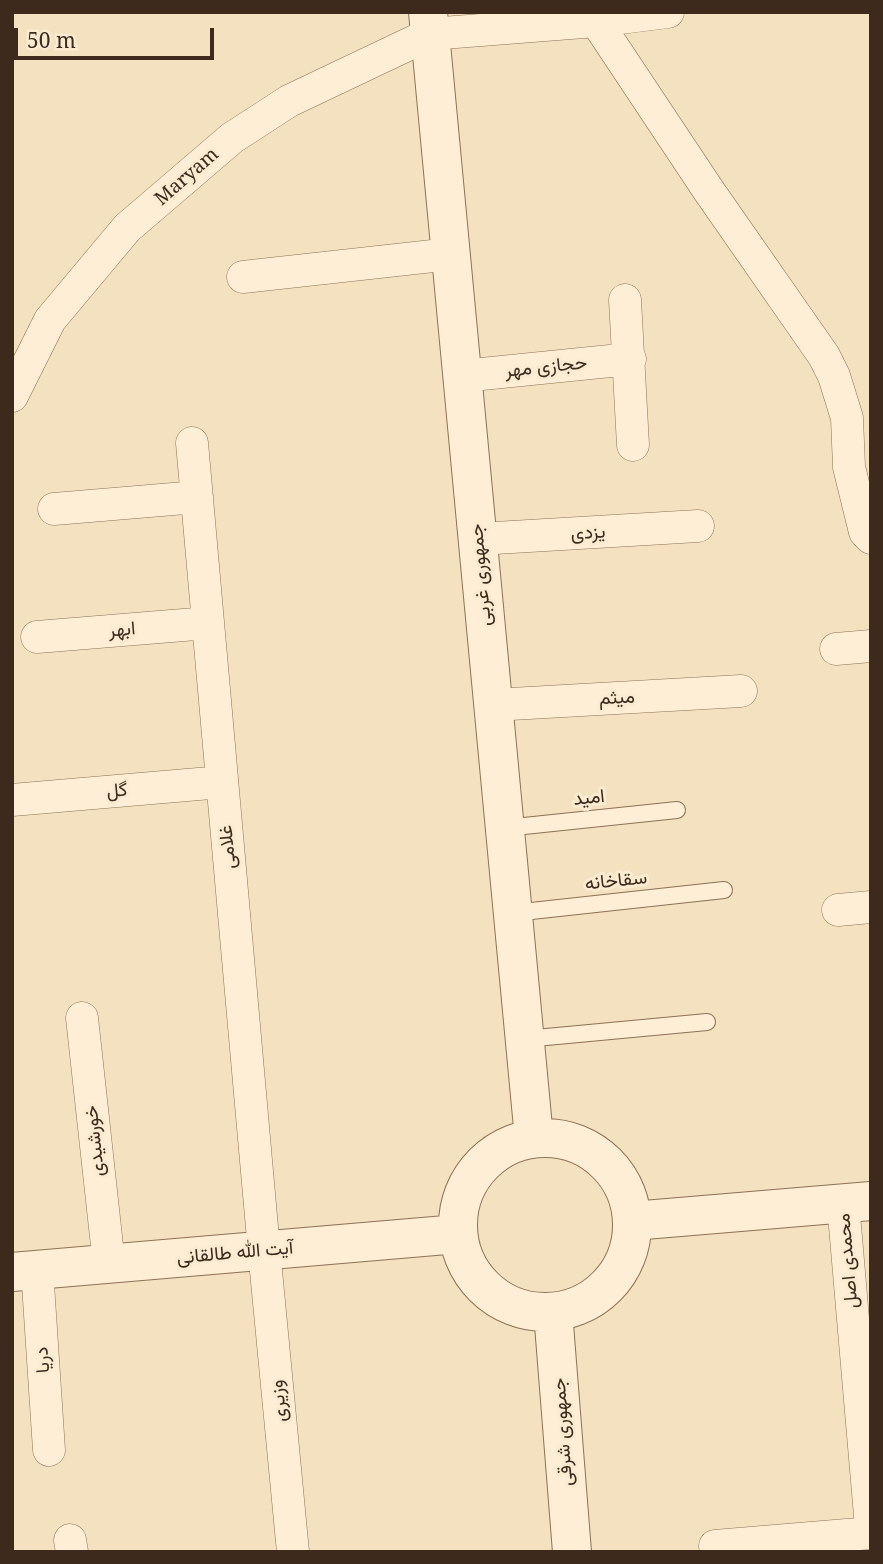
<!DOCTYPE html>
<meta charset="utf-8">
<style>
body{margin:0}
#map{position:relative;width:883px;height:1564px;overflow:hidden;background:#f3e1c0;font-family:"Noto Serif",serif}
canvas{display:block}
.frame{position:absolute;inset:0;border:14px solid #3d2a1c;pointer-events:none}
.scale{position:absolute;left:14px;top:28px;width:200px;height:32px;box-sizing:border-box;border:4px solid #3d2a1c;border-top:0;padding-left:9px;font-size:21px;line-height:24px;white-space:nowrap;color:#3d2a1c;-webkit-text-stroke:5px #faebd1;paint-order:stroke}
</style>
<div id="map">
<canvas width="883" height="1564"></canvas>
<div class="frame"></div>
<div class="scale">50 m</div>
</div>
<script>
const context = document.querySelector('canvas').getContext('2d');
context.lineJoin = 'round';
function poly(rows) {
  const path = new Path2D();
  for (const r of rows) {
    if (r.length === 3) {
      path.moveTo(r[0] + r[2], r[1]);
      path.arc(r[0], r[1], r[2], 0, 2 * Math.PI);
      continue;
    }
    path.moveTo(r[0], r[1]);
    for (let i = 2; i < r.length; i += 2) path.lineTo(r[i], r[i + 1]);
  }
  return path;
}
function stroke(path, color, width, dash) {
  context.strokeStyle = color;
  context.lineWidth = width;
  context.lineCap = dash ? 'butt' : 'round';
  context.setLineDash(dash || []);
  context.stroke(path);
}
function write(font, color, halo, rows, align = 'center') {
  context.font = font + ' "Noto Serif",Vazirmatn,serif';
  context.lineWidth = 6;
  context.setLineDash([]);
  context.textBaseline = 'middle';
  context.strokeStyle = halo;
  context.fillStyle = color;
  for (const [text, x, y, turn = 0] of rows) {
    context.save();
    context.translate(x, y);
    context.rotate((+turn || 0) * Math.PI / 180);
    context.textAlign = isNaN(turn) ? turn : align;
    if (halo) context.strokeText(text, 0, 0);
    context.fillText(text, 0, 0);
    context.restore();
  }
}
const service = poly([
 [505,828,677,810],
 [513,913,724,890],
 [525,1039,707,1022]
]);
const minor = poly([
 [590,12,709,191,824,356,834,376,847,418,849,467,865,532,871,538],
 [243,277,451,254],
 [625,300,633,445],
 [462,376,630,359],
 [12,396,50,320,127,228,232,138,289,101,430,34,596,21,668,12],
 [192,443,264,1250,293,1552],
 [54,509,197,497],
 [478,539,698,526],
 [37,637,208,623],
 [836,649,871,646],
 [493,705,741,691],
 [12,800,222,782],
 [838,910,871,907],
 [82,1018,109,1264],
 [843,1203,871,1527],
 [37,1269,49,1450],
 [70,1540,72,1552],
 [715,1546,871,1533]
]);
const tertiary = poly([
 [428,12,534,1138],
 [545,1225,87],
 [632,1221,871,1201],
 [12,1272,458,1234],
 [553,1312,572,1552]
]);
stroke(service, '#8f7155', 18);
stroke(minor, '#8f7155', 33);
stroke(tertiary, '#8f7155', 40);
stroke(service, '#fdeed5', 16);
stroke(minor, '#fdeed5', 32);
stroke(tertiary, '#fdeed5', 38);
write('19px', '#3d2a1c', '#faebd1', [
 ["Maryam",187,177,-41],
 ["حجازی مهر",546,367,-6],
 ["یزدی",588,533,-4],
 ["جمهوری غربی",481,575,-95],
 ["ابهر",122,630,-5],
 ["میثم",617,698,-3],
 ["گل",117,791,-5],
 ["امید",589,798,-6],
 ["غلامی",228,847,-95],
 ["سقاخانه",616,881,-6],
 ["خورشیدی",95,1141,-96],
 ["آیت الله طالقانی",235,1253,-5],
 ["محمدی اصل",848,1261,-95],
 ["دریا",43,1360,-94],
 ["وزیری",279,1401,-96],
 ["جمهوری شرقی",563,1432,-94]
]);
</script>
